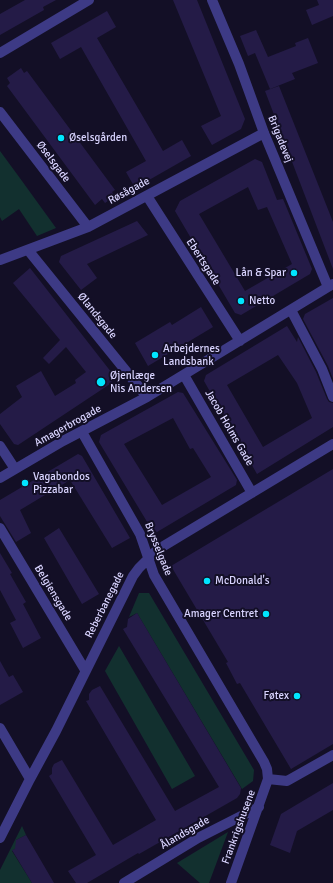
<!DOCTYPE html>
<meta charset="utf-8">
<style>
body{margin:0}
canvas{display:block;background:#130f26}
</style>
<canvas width="333" height="883"></canvas>
<script>
const context = document.querySelector('canvas').getContext('2d');
context.lineJoin = 'round';
function paint(path, color) {
  context.fillStyle = color;
  context.fill(path, 'evenodd');
}
function poly(rows) {
  const path = new Path2D();
  for (const r of rows) {
    path.moveTo(r[0], r[1]);
    for (let i = 2; i < r.length; i += 2) path.lineTo(r[i], r[i + 1]);
  }
  return path;
}
function stroke(path, color, width, dash) {
  context.strokeStyle = color;
  context.lineWidth = width;
  context.lineCap = dash ? 'butt' : 'round';
  context.setLineDash(dash || []);
  context.stroke(path);
}
function write(font, color, halo, rows, align = 'center') {
  context.font = font + ' Signika,sans-serif';
  context.lineWidth = 4;
  context.setLineDash([]);
  context.textBaseline = 'middle';
  context.strokeStyle = halo;
  context.fillStyle = color;
  for (const [text, x, y, turn = 0] of rows) {
    context.save();
    context.translate(x, y);
    context.rotate((+turn || 0) * Math.PI / 180);
    context.textAlign = isNaN(turn) ? turn : align;
    if (halo) context.strokeText(text, 0, 0);
    context.fillText(text, 0, 0);
    context.restore();
  }
}
paint(poly([
 [0,151,22,181,56,228,37,236,19,209,2,221,0,217],
 [139,593,149,593,254,770,253,781,242,789,137,613,129,617],
 [119,646,195,776,172,789,105,671],
 [22,826,26,835,16,840,16,848,12,851,32,883,0,883,0,870],
 [228,832,209,883,200,883,177,863]
]), '#12302f');
paint(poly([
 [25,0,56,0,43,7,44,10,0,35,0,14],
 [173,0,197,0,245,119,241,129,212,145,201,126,221,116],
 [317,0,333,0,333,16,312,25,306,10,319,5],
 [107,11,116,27,97,38,163,151,182,140,191,156,135,188,126,172,146,161,81,47,60,59,51,43],
 [256,30,268,57,296,46,295,43,308,38,318,63,292,73,295,79,270,89,255,53,248,56,240,36],
 [21,68,24,73,27,71,115,190,112,192,115,196,105,203,102,199,95,205,7,86,10,83,7,78],
 [279,86,333,222,333,269,265,91],
 [255,159,262,162,277,200,283,199,312,269,310,274,241,315,235,313,175,211,180,201],
 [248,187,258,210,267,207,292,264,245,291,199,214],
 [137,221,148,235,87,264,97,278,81,290,59,262,61,256],
 [30,268,115,377,110,384,18,445,14,444,0,424,0,414,22,397,16,386,41,371,55,396,76,383,75,380,86,372,66,347,49,364,43,358,60,340,13,283],
 [333,298,333,379,328,366,303,319,305,314],
 [201,307,213,327,148,366,135,343,170,322,172,325],
 [287,326,297,342,298,337,316,372,327,399,329,402,333,403,333,427,257,474,204,381,206,375],
 [278,355,297,383,312,418,263,447,227,385],
 [178,392,183,393,237,480,236,485,157,532,152,530,99,442,101,435],
 [173,418,190,449,193,448,211,477,162,505,124,444],
 [78,454,82,456,130,538,112,548,70,480,20,510,31,533,16,542,0,516,0,500],
 [333,469,333,744,291,769,240,683,237,684,226,663,228,662,171,566],
 [59,528,99,594,82,604,44,538],
 [0,553,12,573,10,574,26,602,23,604,41,638,23,648,10,623,16,620,0,590],
 [137,613,241,788,240,794,237,798,139,854,138,853,87,883,76,883,68,871,96,855,49,776,52,774,52,768,54,764,62,760,113,845,156,820,86,701,89,700,89,694,92,690,100,686,175,811,219,787,123,629,127,627,128,619],
 [0,661,9,677,13,675,23,692,0,705],
 [333,783,333,810,297,831,290,853,270,845,281,814],
 [26,835,54,883,32,883,12,850,15,849,16,840]
]), '#241b47');
stroke(poly([
 [212,0,239,64,264,133,328,287],
 [0,53,89,0],
 [0,112,88,227],
 [147,196,240,341],
 [28,250,147,397],
 [0,260,88,227,264,133],
 [291,310,322,369,333,397],
 [184,375,252,493],
 [82,432,140,534,154,575,264,762,267,769,268,779,231,883],
 [0,446,15,469],
 [0,478,63,441,147,397,333,284],
 [0,528,85,670],
 [0,728,30,779],
 [268,779,287,781,333,755],
 [0,838,30,779,56,731,133,576,139,568,157,550,333,444],
 [124,883,198,838,259,807]
]), '#3d3a85', 10);
for (const [x, y, r, color] of [
 [61,138,4,"#00e5ff"],
 [294,273,4,"#00e5ff"],
 [241,301,4,"#00e5ff"],
 [155,355,4,"#00e5ff"],
 [101,382,5,"#00e5ff"],
 [25,483,4,"#00e5ff"],
 [207,581,4,"#00e5ff"],
 [266,614,4,"#00e5ff"],
 [297,696,4,"#00e5ff"]
]) {
  const dot = new Path2D();
  dot.arc(x, y, r, 0, 2 * Math.PI);
  context.fillStyle = color;
  context.fill(dot);
  stroke(dot, '#130f26', 1.5);
}
write('11px', '#d9d4ff', '#130f26', [
 ["Øselsgården",69,138],
 ["Lån & Spar",286,273,"right"],
 ["Netto",249,301],
 ["Arbejdernes",163,349],
 ["Landsbank",163,362],
 ["Øjenlæge",110,376],
 ["Nis Andersen",110,389],
 ["Vagabondos",33,477],
 ["Pizzabar",33,490],
 ["McDonald's",215,581],
 ["Amager Centret",258,614,"right"],
 ["Føtex",289,696,"right"]
], 'left');
write('11px', '#d9d4ff', '#130f26', [
 ["Brigadevej",280,139,68],
 ["Øselsgade",53,162,53],
 ["Røsågade",129,191,-28],
 ["Ebertsgade",203,262,57],
 ["Ølandsgade",97,316,51],
 ["Amagerbrogade",68,426,-29],
 ["Jacob Holms Gade",229,428,60],
 ["Brysselgade",158,549,68],
 ["Belgiensgade",53,593,59],
 ["Reberbanegade",105,605,-63],
 ["Frankrigshusene",239,827,-70],
 ["Ålandsgade",185,833,-30]
]);
</script>
